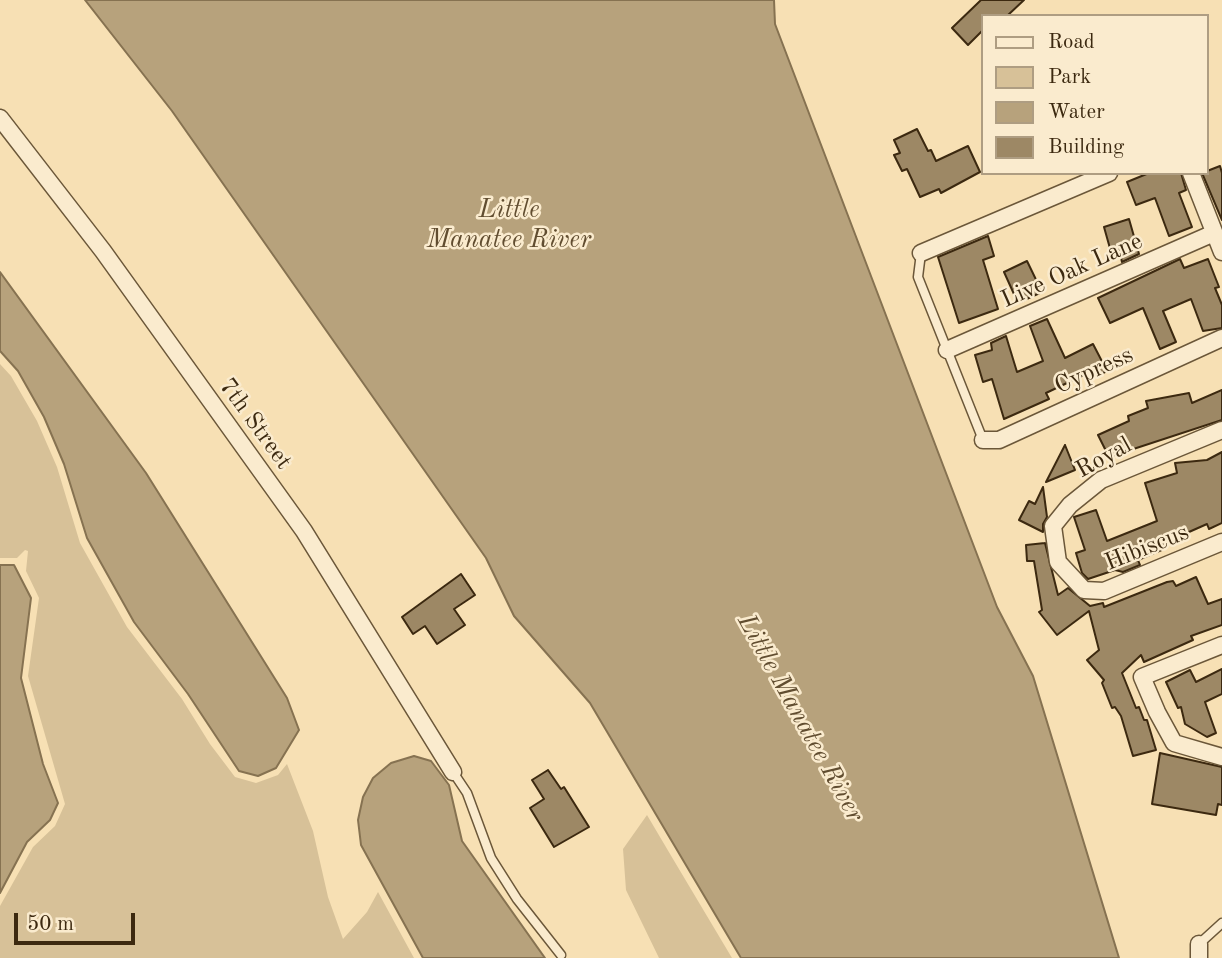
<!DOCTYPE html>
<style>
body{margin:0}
#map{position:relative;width:1222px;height:958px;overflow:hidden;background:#f7e0b4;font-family:"Old Standard TT",serif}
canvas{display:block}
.legend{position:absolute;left:981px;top:14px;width:228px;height:161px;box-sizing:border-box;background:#faebce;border:2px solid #ae9d82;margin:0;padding:9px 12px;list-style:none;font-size:21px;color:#3c2910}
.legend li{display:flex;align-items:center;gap:14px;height:35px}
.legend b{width:35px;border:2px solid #ae9d82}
.scale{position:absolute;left:14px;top:913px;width:121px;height:32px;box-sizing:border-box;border:4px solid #3c2910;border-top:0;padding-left:9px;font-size:21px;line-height:24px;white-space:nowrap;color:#3c2910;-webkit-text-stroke:5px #faebce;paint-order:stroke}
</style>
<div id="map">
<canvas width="1222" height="958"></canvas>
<ul class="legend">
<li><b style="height:9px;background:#faebce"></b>Road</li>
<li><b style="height:19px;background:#d7c198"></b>Park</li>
<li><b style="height:19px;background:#b7a27c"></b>Water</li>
<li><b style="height:19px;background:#9d8865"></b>Building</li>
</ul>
<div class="scale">50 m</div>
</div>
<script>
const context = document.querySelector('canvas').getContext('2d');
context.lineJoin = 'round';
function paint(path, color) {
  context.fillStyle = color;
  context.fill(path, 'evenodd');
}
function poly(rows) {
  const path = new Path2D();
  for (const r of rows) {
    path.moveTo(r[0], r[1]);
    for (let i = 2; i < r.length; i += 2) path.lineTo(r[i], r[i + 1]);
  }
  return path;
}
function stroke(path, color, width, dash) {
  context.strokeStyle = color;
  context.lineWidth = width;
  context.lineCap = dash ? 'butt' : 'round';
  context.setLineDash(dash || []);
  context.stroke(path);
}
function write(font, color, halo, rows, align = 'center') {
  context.font = font + ' "Old Standard TT",serif';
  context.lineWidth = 5;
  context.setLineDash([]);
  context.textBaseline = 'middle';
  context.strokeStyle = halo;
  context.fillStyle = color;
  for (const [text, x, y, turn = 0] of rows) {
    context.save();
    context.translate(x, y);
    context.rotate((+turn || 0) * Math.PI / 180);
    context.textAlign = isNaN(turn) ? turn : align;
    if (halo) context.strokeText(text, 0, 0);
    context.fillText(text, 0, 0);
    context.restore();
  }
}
paint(poly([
 [0,364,11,376,37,421,57,467,80,543,127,627,182,699,210,744,235,777,256,783,278,775,287,764,313,831,328,897,343,939,367,912,378,892,414,958,0,958,0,906,33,847,55,826,65,804,28,676,39,598,26,571,28,551,25,550,17,558,0,558],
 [647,815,673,859,732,958,659,958,626,890,623,849]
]), '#d7c198');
const water = poly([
 [85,0,774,0,775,24,997,607,1033,676,1119,958,741,958,590,703,514,616,486,558,172,111,85,0],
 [0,272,146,473,287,698,299,730,276,768,258,776,239,771,188,694,134,622,87,538,64,464,44,417,18,371,0,351,0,272],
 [0,565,14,565,31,598,21,678,43,764,58,803,50,820,27,842,0,893,0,565],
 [414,756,431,761,449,785,462,841,545,958,423,958,361,845,358,820,363,797,373,778,391,763,414,756]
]);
paint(water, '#b7a27c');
stroke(water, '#867251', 2);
const building = poly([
 [981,0,1024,0,1007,16,982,16,982,31,968,45,952,28,981,0],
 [917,129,928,151,931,150,936,161,968,146,980,172,941,193,939,189,920,197,907,169,902,171,894,155,900,153,894,140,917,129],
 [1220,166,1222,173,1222,220,1202,173,1220,166],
 [1149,173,1181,173,1186,190,1179,193,1192,227,1169,236,1155,198,1136,205,1127,182,1149,173],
 [1129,219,1139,254,1122,262,1119,250,1111,252,1104,227,1129,219],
 [988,236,994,256,983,260,998,309,959,323,938,257,988,236],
 [1180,259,1184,268,1208,259,1219,287,1215,288,1222,305,1222,328,1203,331,1191,299,1163,311,1176,342,1160,349,1143,308,1110,323,1098,298,1180,259],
 [1027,261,1042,292,1018,303,1004,272,1027,261],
 [1047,319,1065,358,1093,344,1107,371,1091,379,1088,373,1046,393,1049,399,1004,419,992,379,983,382,975,355,992,350,991,343,1006,336,1017,372,1043,361,1030,326,1047,319],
 [1222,390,1222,420,1109,457,1098,435,1129,421,1128,416,1148,408,1146,401,1189,393,1192,403,1222,390],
 [1065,445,1075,470,1046,482,1065,445],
 [1222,452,1222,523,1209,529,1207,524,1162,544,1164,549,1138,560,1140,565,1123,572,1115,570,1088,579,1082,573,1076,553,1085,550,1074,517,1096,510,1107,541,1157,521,1145,483,1177,473,1175,463,1207,460,1222,452],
 [1043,487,1047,517,1043,524,1043,532,1019,520,1029,501,1035,504,1043,487],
 [1045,543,1058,595,1068,588,1090,606,1103,603,1104,607,1167,582,1173,581,1176,586,1196,577,1208,604,1222,599,1222,625,1191,636,1193,640,1144,662,1141,655,1122,673,1136,708,1139,707,1144,720,1147,720,1156,750,1133,756,1121,716,1115,707,1112,708,1102,683,1104,680,1087,660,1099,650,1089,611,1057,635,1039,612,1042,610,1034,561,1027,561,1026,545,1045,543],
 [461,574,475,595,454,609,465,625,437,644,425,626,413,634,402,617,461,574],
 [1222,669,1222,694,1205,702,1216,733,1207,737,1185,724,1181,707,1178,708,1166,682,1190,670,1196,682,1222,669],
 [1160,753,1222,767,1222,805,1218,804,1216,815,1152,804,1160,753],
 [548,770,561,789,564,787,589,827,554,847,530,808,544,799,532,780,548,770]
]);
paint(building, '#9d8865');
stroke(building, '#3c2910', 2);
const service = poly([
 [921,253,918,277,983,440],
 [453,772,467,793,491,858,517,899,561,955],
 [1199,944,1222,923]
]);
const minor = poly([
 [0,118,103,251,304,531,453,772],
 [1191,173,1222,252],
 [921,253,1109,173],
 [947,350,1214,233],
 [1222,430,1101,480,1070,505,1053,526,1058,562,1084,590,1104,591,1222,542],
 [983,440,999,440,1222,338],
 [1222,645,1142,677,1157,712,1174,743,1222,757],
 [1199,958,1199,944]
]);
stroke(service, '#6b5739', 11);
stroke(minor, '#6b5739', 19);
stroke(service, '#faebce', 8);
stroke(minor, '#faebce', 16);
write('24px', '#3c2910', '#faebce', [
 ["Live Oak Lane",1072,271,-24],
 ["Cypress",1094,371,-24],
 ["7th Street",255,424,54],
 ["Royal",1104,458,-29],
 ["Hibiscus",1147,548,-22]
]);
write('italic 26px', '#614d30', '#faebce', [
 ["Little",509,210],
 ["Manatee River",509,240],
 ["Little Manatee River",800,718,61]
]);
</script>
